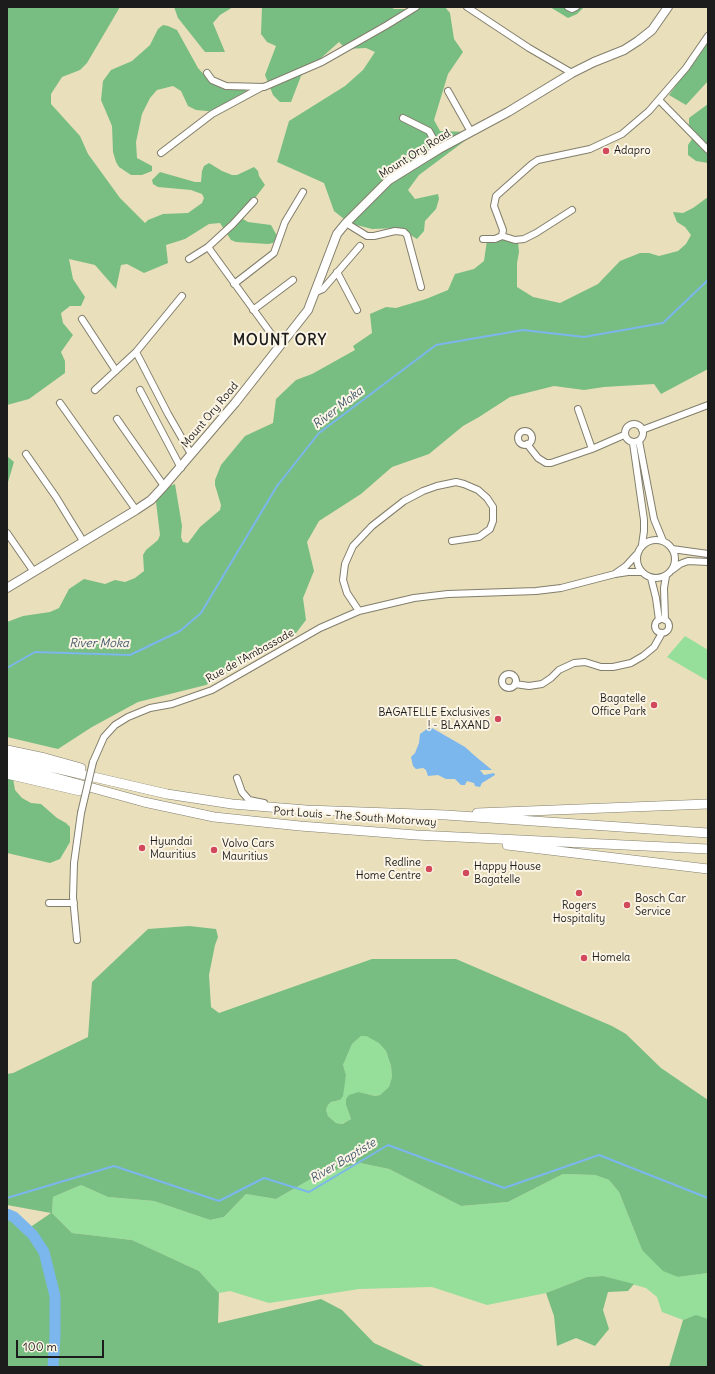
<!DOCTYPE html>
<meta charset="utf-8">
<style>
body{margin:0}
#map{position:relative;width:715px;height:1374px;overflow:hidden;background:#e9dfbb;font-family:Delius,sans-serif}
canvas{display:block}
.frame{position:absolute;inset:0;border:8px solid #1c1c1c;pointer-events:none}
.scale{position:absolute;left:16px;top:1340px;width:88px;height:18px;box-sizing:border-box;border:2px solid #1c1c1c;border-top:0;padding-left:5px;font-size:12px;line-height:14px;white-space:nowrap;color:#1c1c1c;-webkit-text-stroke:3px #fcf5e5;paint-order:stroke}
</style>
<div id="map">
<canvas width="715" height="1374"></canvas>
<div class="frame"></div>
<div class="scale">100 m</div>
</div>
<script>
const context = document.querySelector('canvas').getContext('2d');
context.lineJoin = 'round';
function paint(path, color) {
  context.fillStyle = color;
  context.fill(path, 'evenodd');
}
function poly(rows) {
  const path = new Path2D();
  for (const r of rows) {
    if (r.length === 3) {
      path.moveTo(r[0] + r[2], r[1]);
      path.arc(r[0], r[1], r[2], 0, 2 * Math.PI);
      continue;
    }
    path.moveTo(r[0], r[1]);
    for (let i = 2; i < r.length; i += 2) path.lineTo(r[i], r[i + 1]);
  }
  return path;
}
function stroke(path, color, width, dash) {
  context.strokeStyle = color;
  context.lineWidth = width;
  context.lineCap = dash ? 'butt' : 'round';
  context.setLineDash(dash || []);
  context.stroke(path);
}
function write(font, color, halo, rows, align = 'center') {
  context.font = font + ' Delius,sans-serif';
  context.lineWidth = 4;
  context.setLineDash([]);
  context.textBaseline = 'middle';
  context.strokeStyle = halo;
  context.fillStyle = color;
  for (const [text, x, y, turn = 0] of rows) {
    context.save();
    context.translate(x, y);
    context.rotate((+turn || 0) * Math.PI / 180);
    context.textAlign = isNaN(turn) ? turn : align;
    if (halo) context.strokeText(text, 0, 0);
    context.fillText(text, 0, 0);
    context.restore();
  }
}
paint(poly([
 [685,636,708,650,708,681,667,657],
 [361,1036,366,1036,380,1043,386,1051,391,1066,392,1077,389,1088,380,1095,375,1096,359,1092,346,1105,351,1119,341,1124,336,1123,328,1116,326,1110,328,1105,331,1102,340,1100,346,1075,343,1065,345,1060,352,1044],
 [360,1163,389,1169,461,1206,508,1202,563,1174,595,1175,609,1180,619,1192,642,1250,678,1277,708,1273,708,1319,696,1316,683,1320,662,1312,657,1297,646,1288,603,1276,587,1277,546,1293,487,1305,432,1287,359,1289,269,1303,230,1291,219,1293,199,1271,132,1240,72,1233,52,1213,53,1197,81,1185,108,1197,154,1201,210,1220,224,1217,246,1194,276,1199,316,1176]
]), '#95df9a');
paint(poly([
 [7,7,120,7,87,63,80,70,62,77,51,94,51,104,80,136,88,154,120,198,145,223,148,220,163,214,188,213,202,203,204,198,202,194,191,190,158,187,153,184,152,180,160,172,195,182,201,182,202,171,204,166,209,163,222,171,232,175,237,175,254,167,258,171,259,176,265,185,255,198,242,209,241,214,243,219,248,222,271,225,276,234,276,239,273,243,268,244,236,242,231,240,220,223,209,224,185,239,166,245,168,263,144,273,127,264,121,265,116,289,95,265,69,259,73,279,85,297,81,306,70,306,61,313,63,323,73,335,61,352,65,361,65,373,29,399,7,405],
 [174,7,233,7,220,15,213,23,225,52,205,52,178,18],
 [262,7,391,7,394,9,417,9,422,7,445,7,450,13,454,39,463,52,448,74,434,120,440,131,469,132,470,137,419,175,408,190,415,199,438,194,439,199,436,209,425,221,424,231,417,239,399,228,372,229,349,223,334,211,324,183,277,162,289,121,345,86,363,70,375,52,366,48,346,49,339,42,301,76,291,102,280,102,273,95,265,75,276,46,267,42,261,34],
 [550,7,584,7,577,14,568,18],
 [163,25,168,26,177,30,198,68,210,81,246,89,245,95,212,111,207,111,196,110,188,106,181,91,173,86,157,90,150,98,142,114,136,142,137,158,152,166,152,171,142,175,131,175,119,167,116,162,113,152,112,126,101,100,103,81,111,70,132,61,150,45,158,29],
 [708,41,708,81,686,105,669,95],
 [708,104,708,163,696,161,688,155,688,145,694,136,689,128,689,118],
 [708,197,708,369,661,394,654,384,604,387,584,390,554,386,510,397,479,417,463,426,429,454,392,467,361,494,319,521,307,542,314,571,303,598,306,620,296,633,206,685,138,702,92,727,58,749,7,737,7,622,23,616,50,612,59,608,69,589,84,579,105,584,115,580,125,582,135,578,144,571,143,555,146,550,158,540,160,535,156,502,158,497,170,486,175,484,182,526,181,537,183,542,188,543,200,527,220,510,221,505,215,485,215,480,221,465,245,436,273,423,276,399,296,380,312,374,355,350,353,346,372,333,370,314,386,307,396,308,426,299,448,290,455,274,474,269,484,261,487,240,498,239,518,242,519,252,517,263,517,287,533,297,560,303,598,284,620,261,640,253,649,253,659,256,678,251,686,244,691,235,685,227,677,222,673,212,683,213,693,208],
 [7,456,14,462,8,482,7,482],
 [7,777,13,778,15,790,22,798,31,803,41,804,57,818,66,823,70,827,70,842,60,859,50,863,7,853],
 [189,926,216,929,218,937,215,945,209,975,211,1007,219,1013,372,959,456,959,612,1026,626,1034,661,1068,708,1100,708,1273,678,1277,663,1271,642,1250,619,1192,609,1180,595,1175,563,1174,508,1202,461,1206,389,1169,360,1163,316,1176,276,1199,246,1194,224,1217,210,1220,154,1201,108,1197,81,1185,53,1197,52,1213,72,1233,132,1240,199,1271,219,1293,218,1323,321,1299,342,1310,374,1343,426,1367,7,1367,7,1210,17,1216,29,1228,51,1213,7,1205,7,1074,13,1073,88,1037,92,982,148,929],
 [361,1036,366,1036,379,1043,386,1051,391,1066,392,1077,389,1087,380,1095,375,1096,359,1092,349,1095,346,1099,346,1105,351,1119,342,1124,336,1123,328,1116,326,1110,328,1105,331,1102,340,1100,343,1096,346,1075,343,1065,352,1044],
 [603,1276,634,1284,628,1291,608,1292,603,1310,609,1329,595,1346,576,1338,557,1346,554,1316,546,1293,587,1277],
 [696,1315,708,1319,708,1367,669,1367,683,1320]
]), '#78be82');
paint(poly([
 [432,728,465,747,475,756,492,770,480,770,484,775,494,773,495,775,482,783,480,787,475,786,474,783,467,781,465,785,461,785,455,779,446,779,438,775,428,776,426,770,423,768,416,769,413,766,411,757,415,753,419,743,420,734,427,729]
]), '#7bb6ec');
stroke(poly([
 [7,668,35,652,130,655,180,631,201,613,277,486,319,433,436,345,523,330,584,337,663,323,708,280],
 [7,1198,114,1166,219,1201,264,1178,309,1192,388,1145,504,1188,599,1155,708,1198]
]), '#7bb6ec', 2);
stroke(poly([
 [7,1214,14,1217,33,1235,44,1252,55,1296,55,1337,53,1367]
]), '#7bb6ec', 11);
const minor = poly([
 [467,7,529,48,572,73],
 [568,7,572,9,576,7],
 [207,73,212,80,226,86,264,87,322,62,387,25,416,7],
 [448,91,471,132],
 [659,100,708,150],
 [403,118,429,131,439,149],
 [161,153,212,114,262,87],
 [346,223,367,236,374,236,395,231,404,232,407,235,421,287],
 [502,236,515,240,524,239,536,233,572,210],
 [483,239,495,239,502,236,503,230,494,206,496,196,532,164,538,160,590,149,622,134,649,111,686,68,708,36],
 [208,247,280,346],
 [189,259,208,247,233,224,254,201],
 [337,272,357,310],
 [234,284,274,253,285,222,303,192],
 [316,292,323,289,360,246],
 [253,310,293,280],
 [82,319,116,371],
 [136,352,168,414,191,454],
 [95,390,136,352,182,296],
 [140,390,181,468],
 [60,403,136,510],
 [578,409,592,449],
 [117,419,164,486],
 [634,433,9],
 [642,430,708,405],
 [525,438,7],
 [639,441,654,519,663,541],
 [633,443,644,520,644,531,642,545],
 [527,444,538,458,546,463,551,463,592,449,624,435],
 [26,454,56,497,83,541],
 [7,533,34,572],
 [656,559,19],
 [672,549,708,554],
 [672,570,680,564,688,561,708,562],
 [616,573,626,566,636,555],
 [651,578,656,598,659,620],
 [359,611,347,593,343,580,345,564,353,546,372,526,404,501,423,491,437,486,456,482,464,484,478,490,487,498,493,507,493,521,490,529,479,537,452,541],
 [662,626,7],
 [665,620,664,588,666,576],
 [509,681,7],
 [515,684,529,686,542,684,551,678,559,670,574,663,585,662,601,667,613,667,631,663,643,656,654,647,662,633],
 [93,762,104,737,115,725,128,717,150,708,172,704,212,690,320,628,359,611,414,598,448,594,536,591,561,588,615,574,628,572,641,572],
 [237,778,242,792,249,800,264,803],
 [49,903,74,903],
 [77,940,73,897,74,863,81,813]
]);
const major = poly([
 [7,588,136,510,151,500,164,486,235,403,308,310,337,234,346,223,389,180,439,149,508,112,572,73,594,62,624,50,638,41,652,30,668,7]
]);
const highway = poly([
 [7,750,45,758,81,768],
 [7,757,167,794,232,804,306,810,446,815,708,833],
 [7,766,38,773,144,802,214,817,300,826,416,835,708,849],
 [7,774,80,791],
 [477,813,708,804],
 [507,845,708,869]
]);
stroke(minor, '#827e6c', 8);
stroke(major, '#827e6c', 10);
stroke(highway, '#827e6c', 10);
stroke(minor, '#fff', 6);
stroke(major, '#fff', 8);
stroke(highway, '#fff', 9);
const minorBridge = poly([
 [81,813,93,762]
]);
stroke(minorBridge, '#827e6c', 8, []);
stroke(minorBridge, '#fff', 6);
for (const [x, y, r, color] of [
 [606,151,4,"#d1495b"],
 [654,705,4,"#d1495b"],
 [498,719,4,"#d1495b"],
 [142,848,4,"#d1495b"],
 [214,850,4,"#d1495b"],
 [429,869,4,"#d1495b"],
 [466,873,4,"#d1495b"],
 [579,893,4,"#d1495b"],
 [627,905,4,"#d1495b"],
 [584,958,4,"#d1495b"]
]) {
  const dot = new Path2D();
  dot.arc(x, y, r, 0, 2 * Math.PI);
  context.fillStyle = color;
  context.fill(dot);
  stroke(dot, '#fcf5e5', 1.5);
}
write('11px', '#1c1c1c', '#fcf5e5', [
 ["Adapro",614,151],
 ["Bagatelle",646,699,"right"],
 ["Office Park",646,712,"right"],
 ["BAGATELLE Exclusives",490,713,"right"],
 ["! - BLAXAND",490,726,"right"],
 ["Hyundai",150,842],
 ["Mauritius",150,855],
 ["Volvo Cars",222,844],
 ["Mauritius",222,857],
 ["Redline",421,863,"right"],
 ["Home Centre",421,876,"right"],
 ["Happy House",474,867],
 ["Bagatelle",474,880],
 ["Bosch Car",635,899],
 ["Service",635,912],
 ["Rogers",579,906,"center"],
 ["Hospitality",579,919,"center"],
 ["Homela",592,958]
], 'left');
write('11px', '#1c1c1c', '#fcf5e5', [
 ["Mount Ory Road",415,154,-32],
 ["Mount Ory Road",210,415,-50],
 ["Rue de l'Ambassade",250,656,-29],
 ["Port Louis – The South Motorway",355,817,4]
]);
write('italic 12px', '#425a6f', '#fcf5e5', [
 ["River Moka",338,408,-38],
 ["River Moka",99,644],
 ["River Baptiste",343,1161,-31]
]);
context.letterSpacing = '1px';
write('bold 15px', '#1c1c1c', '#fcf5e5', [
 ["MOUNT ORY",280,341]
]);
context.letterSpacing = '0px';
</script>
